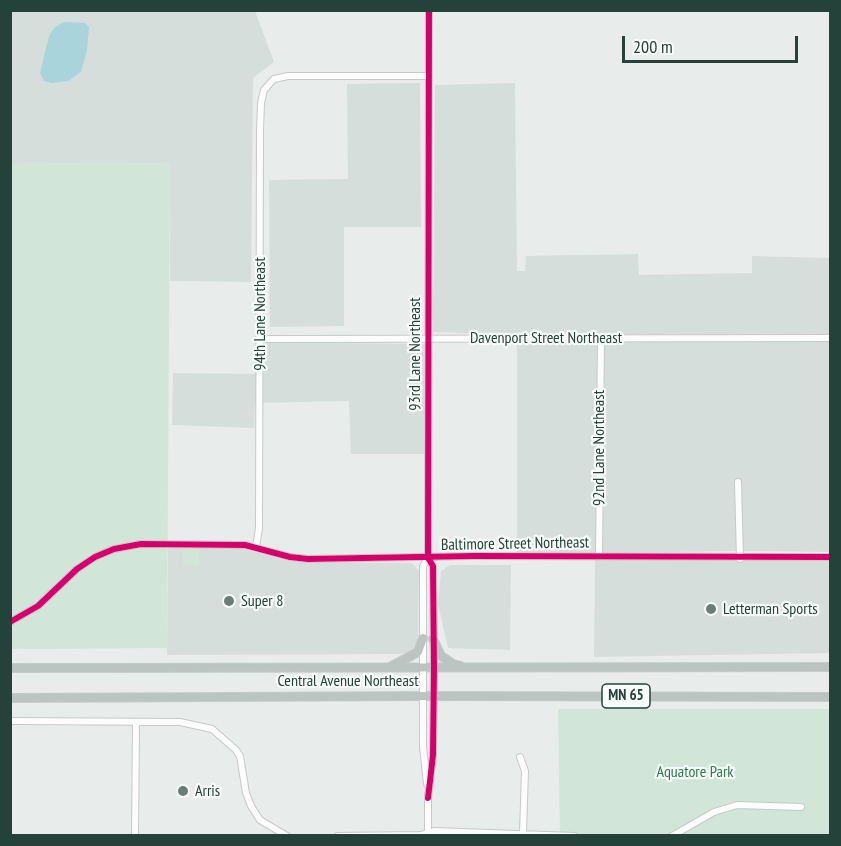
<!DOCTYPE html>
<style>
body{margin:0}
#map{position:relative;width:841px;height:846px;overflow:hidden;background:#e8edeb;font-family:"PT Sans Narrow",sans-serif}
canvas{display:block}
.frame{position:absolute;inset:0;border:12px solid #24423a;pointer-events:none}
.scale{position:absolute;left:622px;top:36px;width:176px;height:27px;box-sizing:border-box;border:3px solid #24423a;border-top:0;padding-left:8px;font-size:18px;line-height:21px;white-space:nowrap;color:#24423a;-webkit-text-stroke:4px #f7fbf9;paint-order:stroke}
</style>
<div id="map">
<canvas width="841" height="846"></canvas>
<div class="frame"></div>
<div class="scale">200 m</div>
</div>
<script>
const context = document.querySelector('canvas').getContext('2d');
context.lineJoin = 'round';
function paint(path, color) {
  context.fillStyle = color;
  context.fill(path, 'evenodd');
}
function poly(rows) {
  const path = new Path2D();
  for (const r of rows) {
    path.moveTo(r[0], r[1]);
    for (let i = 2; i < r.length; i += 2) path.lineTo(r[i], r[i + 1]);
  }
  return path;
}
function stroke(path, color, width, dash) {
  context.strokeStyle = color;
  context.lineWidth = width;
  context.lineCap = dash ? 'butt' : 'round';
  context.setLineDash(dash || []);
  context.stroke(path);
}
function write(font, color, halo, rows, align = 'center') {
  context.font = font + ' "PT Sans Narrow",sans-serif';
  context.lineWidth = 4.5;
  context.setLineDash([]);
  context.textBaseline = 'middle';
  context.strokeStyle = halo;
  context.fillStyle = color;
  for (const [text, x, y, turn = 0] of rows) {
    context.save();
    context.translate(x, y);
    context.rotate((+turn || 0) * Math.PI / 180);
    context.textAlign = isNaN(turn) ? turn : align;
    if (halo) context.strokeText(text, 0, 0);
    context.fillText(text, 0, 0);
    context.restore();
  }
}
paint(poly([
 [10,11,255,11,274,62,253,78,251,282,170,281,170,163,11,164],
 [420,83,421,227,344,227,344,326,270,327,269,180,348,179,347,84],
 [515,83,517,271,525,271,526,256,638,254,639,275,752,273,752,256,830,258,830,334,515,335,433,332,435,85],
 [720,338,830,338,830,552,749,551,517,554,517,342],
 [255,342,424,344,424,454,351,454,349,401,255,403,254,428,172,425,173,373,255,374],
 [181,546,240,548,285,560,309,562,412,563,419,571,418,636,416,645,411,653,397,654,167,655,168,548],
 [595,556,765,561,830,561,830,653,594,657],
 [450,565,511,565,510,650,448,648,438,604,441,571]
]), '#d6dedb');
paint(poly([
 [170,163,167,648,11,649,10,164],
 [187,548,195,548,199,550,199,566,183,564,183,551],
 [558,709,830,709,830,835,560,835]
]), '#d1e6d8');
paint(poly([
 [64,22,85,23,89,27,87,50,81,72,68,81,52,83,44,81,40,73,49,36,55,27]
]), '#a9d4db');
const minor = poly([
 [261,339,830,338],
 [738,482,740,559],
 [256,547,259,528,260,130,261,103,264,90,274,79,288,76,429,76],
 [599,556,601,339],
 [10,622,38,606,77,569,95,557,114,549,141,544,245,545,290,557,308,559,474,556,830,557],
 [10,721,180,722,212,729,236,750,240,756,246,793,251,806,260,820,287,836],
 [520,757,525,771,523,833],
 [427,784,423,747,423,566,428,558],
 [428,794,428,836],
 [428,798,433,755,434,668,433,566,428,558,429,10],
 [135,836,136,723],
 [338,836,421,835,434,831,574,836],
 [672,836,714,812,737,805,801,807]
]);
const highway = poly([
 [433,639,441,656,453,664,461,666],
 [392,666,418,652,423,638],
 [10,668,830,667],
 [10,698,434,696,830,697]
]);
stroke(minor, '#c5cac8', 8);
stroke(highway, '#c3ccc9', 10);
stroke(minor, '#fcfcfc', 6);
stroke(highway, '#bcc4c2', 8);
stroke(poly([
 [10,622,38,606,77,569,95,557,114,549,141,544,245,545,290,557,308,559,474,556,830,557],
 [428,798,433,755,434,668,433,566,428,558,429,10]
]), '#d6006c', 6);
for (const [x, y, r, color] of [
 [229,601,6,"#697e78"],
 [711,609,6,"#697e78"],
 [183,791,6,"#697e78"]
]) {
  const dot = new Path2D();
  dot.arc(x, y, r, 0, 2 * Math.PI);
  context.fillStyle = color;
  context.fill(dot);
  stroke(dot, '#f7fbf9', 2);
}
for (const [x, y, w] of [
 [626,696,48]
]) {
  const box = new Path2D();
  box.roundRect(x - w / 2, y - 12, w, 24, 4.5);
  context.fillStyle = '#f7fbf9';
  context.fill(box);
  stroke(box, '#24423a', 1.5);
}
write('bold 15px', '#24423a', null, [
 ["MN 65",626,696]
]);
write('16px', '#24423a', '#f7fbf9', [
 ["94th Lane Northeast",260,314,-90],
 ["Davenport Street Northeast",546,338],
 ["93rd Lane Northeast",415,354,-90],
 ["92nd Lane Northeast",599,448,-90],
 ["Baltimore Street Northeast",515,544,-1],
 ["Central Avenue Northeast",348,681]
]);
write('16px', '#24423a', '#f7fbf9', [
 ["Super 8",241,601],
 ["Letterman Sports",723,609],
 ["Arris",195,791]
], 'left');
write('16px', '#2d7a4b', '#f7fbf9', [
 ["Aquatore Park",695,772]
]);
</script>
